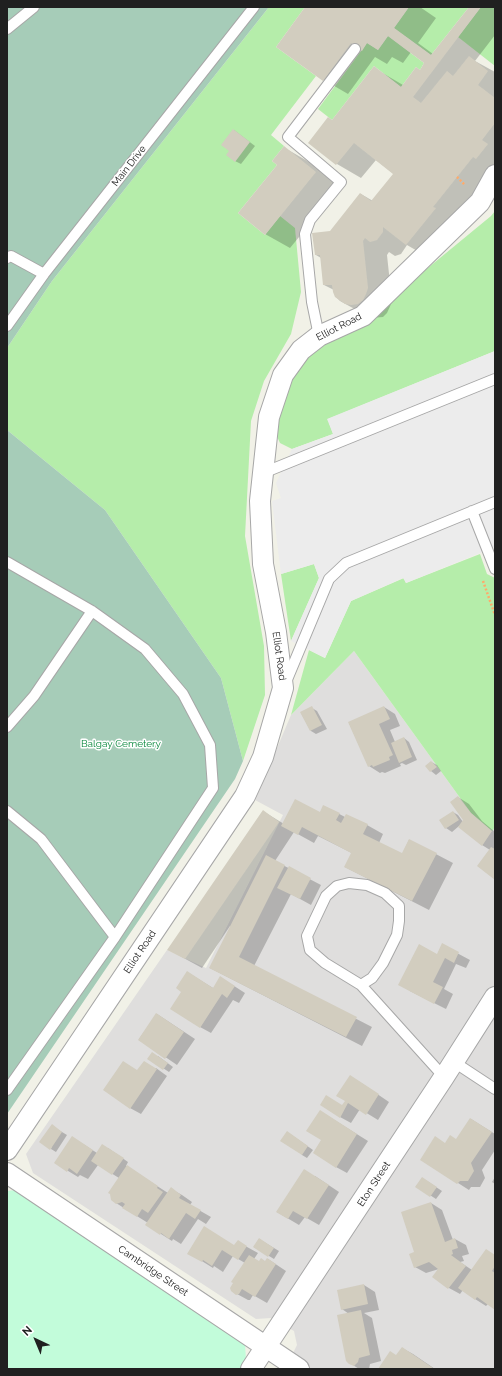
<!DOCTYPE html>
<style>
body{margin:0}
#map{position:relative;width:502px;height:1376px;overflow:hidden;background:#f1f1e7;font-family:Raleway,sans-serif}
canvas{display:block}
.frame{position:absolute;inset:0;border:8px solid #202020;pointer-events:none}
.north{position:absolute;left:16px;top:1320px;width:40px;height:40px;-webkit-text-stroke:3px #fff;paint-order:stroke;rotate:316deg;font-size:11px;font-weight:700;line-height:16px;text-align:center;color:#202020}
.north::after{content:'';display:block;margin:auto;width:14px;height:18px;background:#202020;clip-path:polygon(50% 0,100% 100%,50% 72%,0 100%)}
</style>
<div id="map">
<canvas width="502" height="1376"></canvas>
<div class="frame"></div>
<div class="north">N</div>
</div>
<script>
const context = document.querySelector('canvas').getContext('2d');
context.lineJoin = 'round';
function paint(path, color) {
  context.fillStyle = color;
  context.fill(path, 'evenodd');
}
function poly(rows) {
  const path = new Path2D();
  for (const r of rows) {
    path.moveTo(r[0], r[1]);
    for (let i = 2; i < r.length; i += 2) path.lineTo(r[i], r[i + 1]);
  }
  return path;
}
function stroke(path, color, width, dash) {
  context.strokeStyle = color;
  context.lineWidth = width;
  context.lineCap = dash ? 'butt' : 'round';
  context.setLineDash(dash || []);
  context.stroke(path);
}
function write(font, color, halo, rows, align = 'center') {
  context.font = font + ' Raleway,sans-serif';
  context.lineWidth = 3;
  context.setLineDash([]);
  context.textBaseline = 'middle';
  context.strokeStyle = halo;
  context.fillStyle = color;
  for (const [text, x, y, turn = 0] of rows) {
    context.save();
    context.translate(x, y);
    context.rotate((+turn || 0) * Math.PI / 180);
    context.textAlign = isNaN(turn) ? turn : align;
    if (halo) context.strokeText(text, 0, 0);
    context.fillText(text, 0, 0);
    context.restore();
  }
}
paint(poly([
 [354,651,471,813,492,830,495,827,495,1369,285,1369,297,1345,294,1331,271,1318,256,1319,33,1173,26,1154,167,950,206,968,283,815,255,800,291,715]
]), '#dfdedd');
paint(poly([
 [269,7,305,7,276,47,316,76,271,135,284,146,272,161,277,165,238,213,265,235,280,216,295,228,301,292,291,334,264,381,251,421,245,536,264,646,265,695,243,761,221,678,105,510,7,430,7,348,52,281],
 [409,7,469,7,431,55,394,28],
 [481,7,495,7,495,66,458,37],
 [388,36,424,63,420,70,416,67,401,87,374,66,332,120,318,109,367,43,378,50],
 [495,211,495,351,328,419,333,434,292,449,280,443,274,430,287,383,308,357,395,295,491,216],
 [480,554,487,574,495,578,495,827,492,831,471,813,354,651,291,715,309,650,325,658,351,601,404,578,406,583],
 [314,564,319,578,291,641,281,574]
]), '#b5edaa');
paint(poly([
 [7,7,269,7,52,281,7,348],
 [7,430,105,510,221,678,243,761,235,779,7,1114]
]), '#a6ccb8');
paint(poly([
 [16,1190,245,1343,246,1361,241,1369,7,1369,7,1191]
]), '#c2fcda');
paint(poly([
 [495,351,495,547,406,583,403,578,351,601,325,658,291,641,319,578,314,564,281,574,272,501,281,498,276,483,292,449,333,434,327,419]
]), '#ececec');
paint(poly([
 [306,7,420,7,436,18,418,43,433,54,470,7,495,7,495,35,475,61,495,72,495,174,431,259,407,245,401,254,395,256,389,252,387,255,392,302,387,313,383,317,371,318,340,301,336,297,334,290,324,285,321,258,316,255,331,232,361,194,373,201,394,174,376,160,361,178,337,164,310,143,332,121,374,68,403,85,420,71,426,63,411,52,403,63,392,57,387,64,375,57,348,94,324,80,278,47],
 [234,130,255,146,241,164,235,161,231,151],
 [285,148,309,162,340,187,290,248,265,234,278,165],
 [384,707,395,714,400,726,390,730,395,742,404,738,409,742,417,760,406,765,402,763,400,764,401,766,385,773,382,772,380,773,369,766,349,723],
 [312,708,317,711,327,729,316,734,311,731,301,713],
 [431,762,437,765,441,771,436,775,431,771,427,766],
 [458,797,469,804,482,821,495,832,495,879,490,850,482,845,459,826,452,832,446,828,441,821,453,812,458,815,463,822,465,820],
 [324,806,345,817,367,825,383,834,379,843,402,855,409,840,453,863,429,910,345,867,352,853,318,836,314,843,294,832,275,861,321,885,311,905,291,894,254,966,372,1027,362,1046,210,968,231,927,230,926,202,968,169,950,263,811,284,824,320,813],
 [442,945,470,960,466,968,456,964,444,989,453,994,446,1009,410,991,438,955],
 [187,972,213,988,231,984,245,993,239,1003,233,1000,211,1033,200,1027,183,991],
 [157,1014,195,1039,177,1065,139,1039],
 [158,1056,173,1067,169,1072,149,1059],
 [156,1068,167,1076,141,1114,130,1108,138,1071],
 [361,1083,389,1102,378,1120,360,1109,351,1123,340,1117,343,1106],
 [331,1118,368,1141,347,1173,336,1167,322,1140],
 [471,1119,495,1134,495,1150,482,1170,485,1178,480,1187,471,1187,469,1190,422,1160,446,1144,457,1140],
 [57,1129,67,1135,56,1152,51,1149],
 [293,1136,313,1150,307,1158,302,1155],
 [83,1144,97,1153,108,1148,128,1162,126,1166,168,1193,171,1189,182,1195,192,1202,190,1205,211,1217,206,1224,198,1219,181,1244,173,1239,172,1241,147,1225,148,1223,116,1203,119,1178,98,1165,88,1179,80,1175,78,1177,55,1163],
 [315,1176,339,1192,319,1225,305,1217,299,1225,277,1212],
 [495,1177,495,1184,492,1182],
 [427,1181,442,1191,436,1199,416,1186],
 [431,1203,442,1210,453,1240,455,1239,466,1245,469,1254,462,1256,464,1261,460,1262,472,1270,495,1255,495,1309,488,1304,486,1306,475,1299,463,1290,460,1294,449,1288,434,1276,439,1269,426,1273,415,1267,415,1252],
 [259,1239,279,1251,274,1259,254,1247],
 [238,1242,258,1253,254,1259,259,1262,266,1262,268,1259,286,1271,267,1303,253,1295,250,1300,248,1300,237,1294,245,1263,233,1256,223,1272,214,1266,213,1268,189,1253,235,1246],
 [364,1285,375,1292,379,1310,364,1313,372,1318,381,1361,370,1364,369,1369,359,1369,350,1363,349,1314,342,1309],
 [402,1348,413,1354,435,1369,380,1369,397,1356]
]), '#0003');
paint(poly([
 [305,7,409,7,394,28,431,55,469,7,481,7,413,97,421,103,447,71,453,76,469,56,488,71,478,85,495,98,495,123,482,140,488,144,476,159,473,157,433,207,436,208,406,245,383,227,383,232,377,240,370,242,365,238,363,241,368,288,366,294,363,300,358,304,351,305,345,304,335,297,333,292,332,285,323,285,320,255,315,255,312,233,330,231,360,193,371,201,393,174,354,143,336,165,308,143,328,117,332,120,374,66,401,87,416,67,420,70,424,63,388,36,378,50,367,43,362,51,351,43,323,81,276,47],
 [233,129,250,142,235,162,226,155,229,151,221,145],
 [284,146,316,172,265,235,238,213,277,165,272,161],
 [312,706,322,725,310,731,300,712],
 [384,706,390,719,379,724,393,755,389,757,390,760,373,767,372,765,368,767,348,722],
 [404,737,412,757,399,763,391,743],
 [431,761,437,767,430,772,425,766],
 [458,796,471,813,492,831,482,846,458,827,463,820,450,802],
 [295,799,320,812,323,805,340,813,336,820,341,823,346,814,368,824,363,834,402,853,409,839,437,853,412,901,344,867,351,853,302,827,298,835,281,826],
 [263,810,279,822,185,959,167,950],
 [453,811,459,820,445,829,439,820],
 [491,847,495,849,495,880,477,866],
 [266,855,285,865,239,957,357,1017,346,1037,209,968],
 [289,866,311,878,300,899,277,888],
 [442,943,459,952,454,963,445,958,433,982,443,987,434,1004,398,985,419,944,437,954],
 [187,971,213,988,220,976,235,986,227,998,222,994,200,1028,170,1009,181,992,176,988],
 [156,1013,184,1032,165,1059,138,1040],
 [152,1052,168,1063,163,1070,147,1059],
 [123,1061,137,1070,144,1061,157,1069,130,1109,103,1090],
 [350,1075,379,1094,366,1115,348,1103,340,1118,320,1105,326,1095,342,1105,345,1101,336,1096],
 [320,1110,357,1134,336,1168,313,1153,321,1140,306,1131],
 [470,1118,492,1132,471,1163,474,1171,468,1181,460,1181,457,1184,420,1160,435,1136,445,1143,450,1135,456,1139],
 [52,1124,62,1132,50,1150,39,1142],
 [287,1131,308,1146,302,1155,280,1141],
 [72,1136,93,1150,77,1174,69,1168,67,1172,54,1163],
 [102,1144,124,1158,112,1175,91,1161],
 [127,1165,158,1186,157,1188,163,1192,148,1213,142,1209,137,1217,122,1208,125,1204,122,1202,116,1204,111,1200,110,1194,108,1193],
 [304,1169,329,1185,307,1219,293,1211,288,1219,276,1212],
 [422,1177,437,1187,430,1197,415,1187],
 [171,1187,181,1195,179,1198,201,1210,195,1219,186,1213,169,1239,161,1233,160,1235,145,1225],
 [431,1202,445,1242,455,1238,458,1248,452,1250,453,1254,451,1255,466,1266,448,1289,432,1277,438,1269,429,1262,414,1268,409,1254,414,1252,401,1212],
 [204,1226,234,1245,238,1240,247,1246,238,1260,222,1250,212,1266,203,1260,202,1262,187,1254],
 [259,1238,274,1248,268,1257,253,1247],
 [486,1249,495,1255,495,1266,492,1271,495,1273,495,1310,477,1297,475,1300,458,1288],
 [249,1255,259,1261,261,1258,265,1261,267,1258,276,1264,255,1297,242,1289,239,1294,236,1295,231,1291,230,1288,233,1283,231,1282],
 [364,1284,368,1304,341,1310,337,1290],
 [361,1310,370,1355,359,1358,358,1362,354,1366,349,1364,346,1361,337,1315],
 [402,1347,433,1368,432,1369,378,1369,390,1351,396,1355]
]), '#d2cdbf');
const lane = poly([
 [7,29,34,7],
 [7,258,11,256,44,274],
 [7,326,44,274,254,7],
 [319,336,312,302,305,234,310,220,341,182,288,137,355,49],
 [263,473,495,379],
 [472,511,495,569],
 [7,562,92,611,145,649,183,694,210,745,213,788,115,937,7,1090],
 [286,682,329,579,346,563,495,502],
 [7,727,34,696,92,611],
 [7,811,41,839,115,937],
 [361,985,325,963,310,950,307,936,326,896,337,886,349,883,367,885,385,893,399,906,399,921,397,935,383,963,372,978,361,985,444,1077],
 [454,1062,495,1089]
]);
const street = poly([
 [7,1150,245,796,263,757,283,688,276,632,263,564,260,501,269,417,283,375,301,350,319,336,363,316,480,202,495,175],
 [7,1173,299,1369],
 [251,1369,444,1077,495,997]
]);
stroke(lane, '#a7a7a7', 12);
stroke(street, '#a7a7a7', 22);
stroke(poly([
 [457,177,465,185],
 [483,581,495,615]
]), '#ffaa6a', 2.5, [2, 2]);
stroke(lane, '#fff', 10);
stroke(street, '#fff', 20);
write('10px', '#202020', '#fff', [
 ["Main Drive",129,166,-52],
 ["Elliot Road",339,327,-27],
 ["Elliot Road",279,656,82],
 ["Elliot Road",140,952,-56],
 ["Eton Street",374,1184,-57],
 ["Cambridge Street",153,1271,34]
]);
write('10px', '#06873b', '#fff', [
 ["Balgay Cemetery",121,744]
]);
</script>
